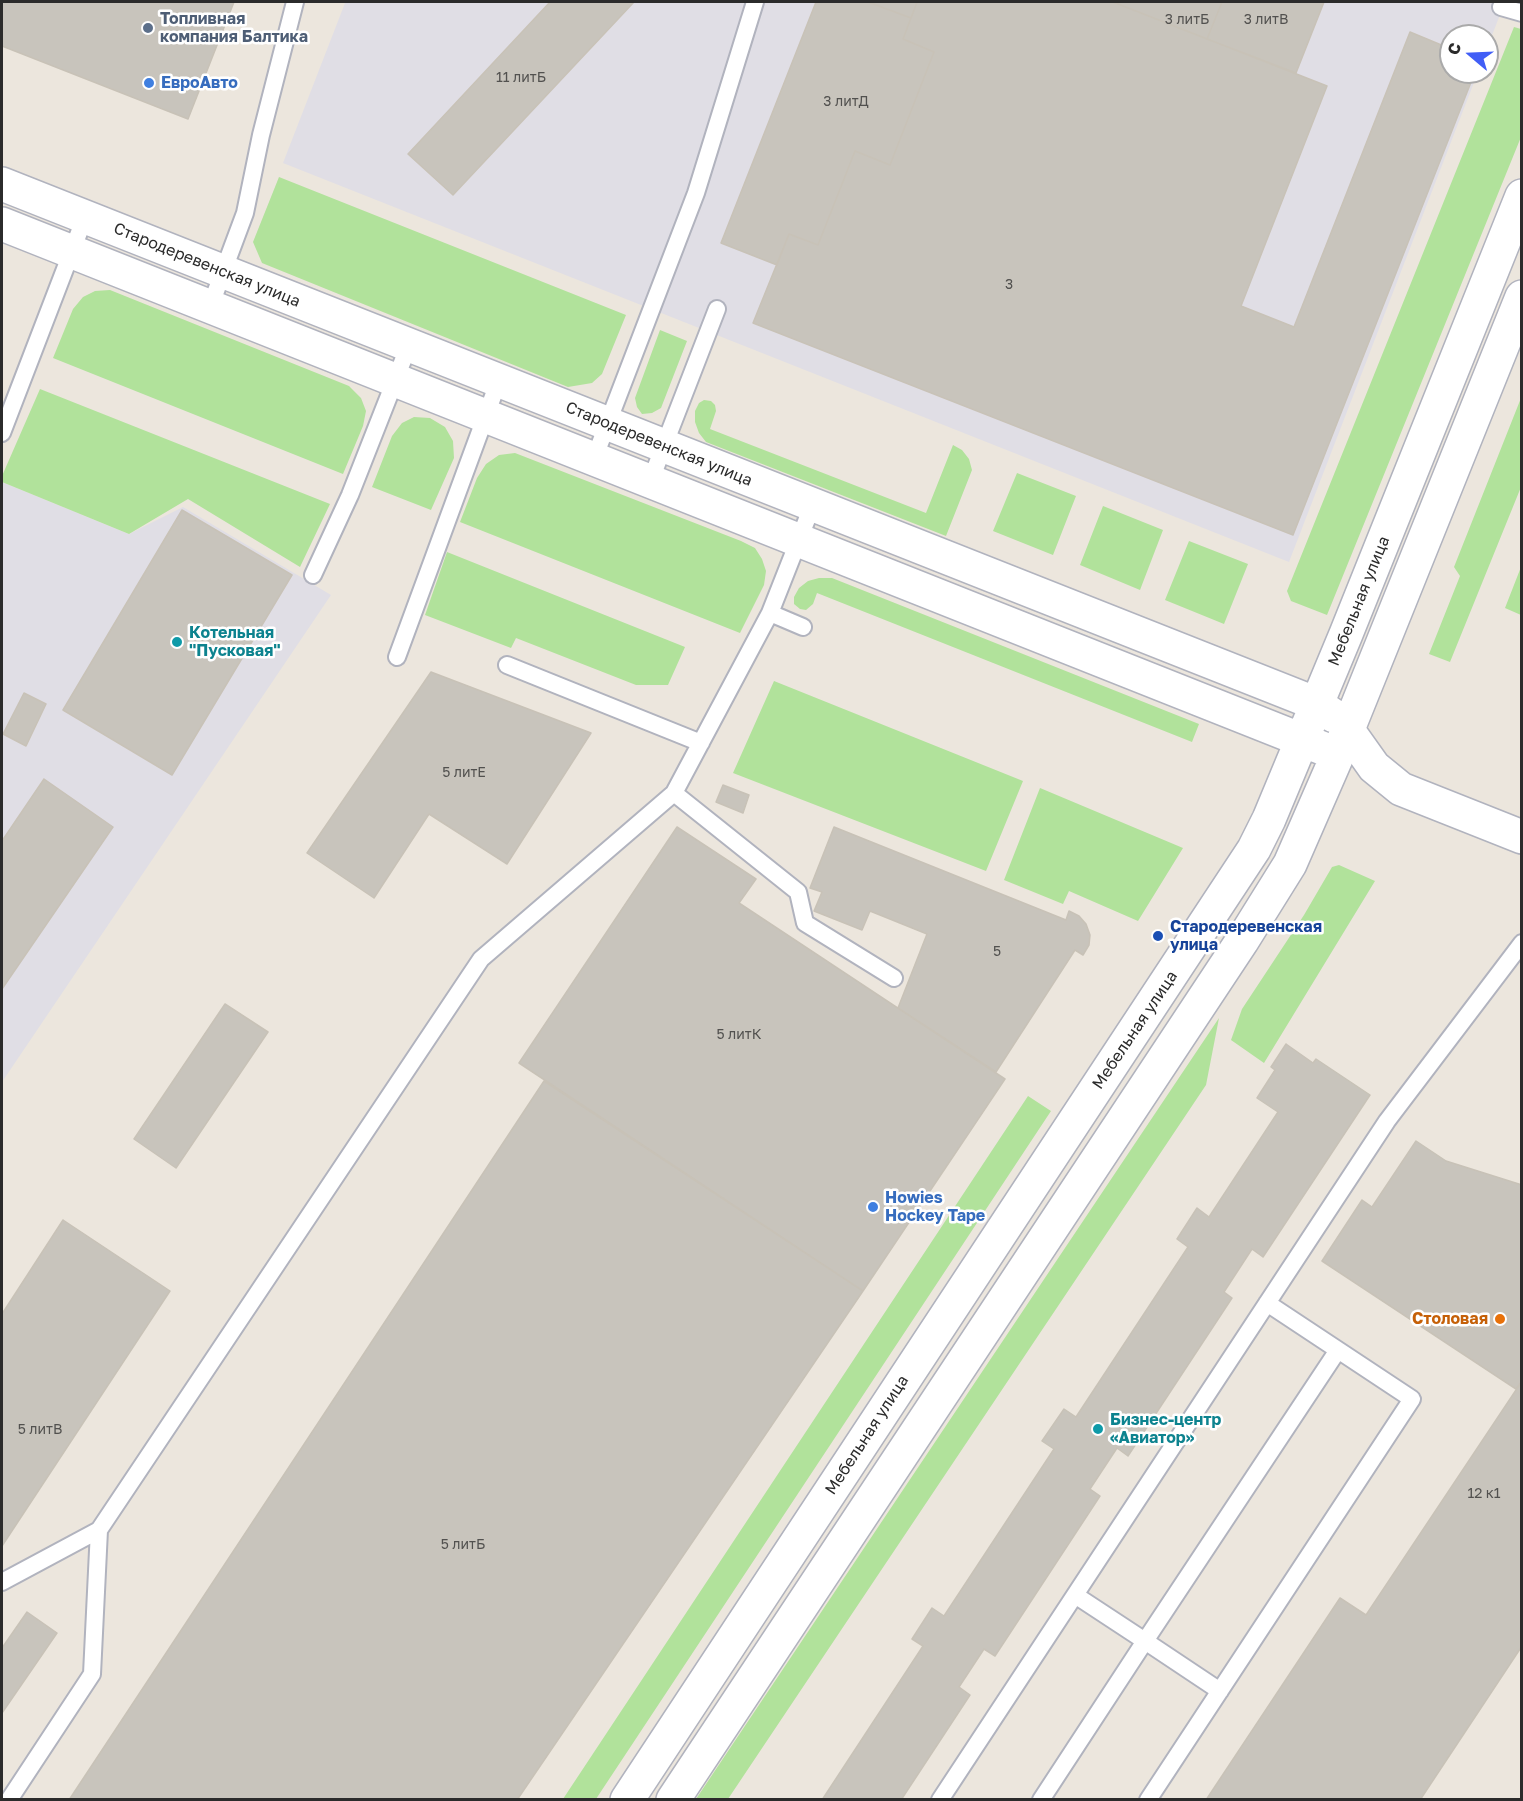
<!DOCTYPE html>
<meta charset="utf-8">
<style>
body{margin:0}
#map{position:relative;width:1523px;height:1801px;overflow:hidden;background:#ece6dd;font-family:"Golos Text",sans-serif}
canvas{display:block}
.frame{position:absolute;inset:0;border:3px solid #2b2b2b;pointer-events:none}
.north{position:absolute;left:1439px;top:24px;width:60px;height:60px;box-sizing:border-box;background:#fff;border:2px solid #aaa;border-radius:50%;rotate:289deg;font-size:16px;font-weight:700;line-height:24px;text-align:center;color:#2b2b2b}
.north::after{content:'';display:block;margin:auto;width:21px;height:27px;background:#415ef6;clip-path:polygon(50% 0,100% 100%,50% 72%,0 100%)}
</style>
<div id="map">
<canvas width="1523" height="1801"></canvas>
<div class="frame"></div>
<div class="north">С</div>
</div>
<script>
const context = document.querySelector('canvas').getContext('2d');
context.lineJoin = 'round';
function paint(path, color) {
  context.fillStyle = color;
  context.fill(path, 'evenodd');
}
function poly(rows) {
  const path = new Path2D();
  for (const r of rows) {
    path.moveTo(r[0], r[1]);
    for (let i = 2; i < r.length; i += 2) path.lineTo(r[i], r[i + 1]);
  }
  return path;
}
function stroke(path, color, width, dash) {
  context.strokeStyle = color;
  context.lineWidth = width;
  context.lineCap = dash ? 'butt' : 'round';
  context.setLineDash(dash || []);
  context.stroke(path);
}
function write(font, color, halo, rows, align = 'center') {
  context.font = font + ' "Golos Text",sans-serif';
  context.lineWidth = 5;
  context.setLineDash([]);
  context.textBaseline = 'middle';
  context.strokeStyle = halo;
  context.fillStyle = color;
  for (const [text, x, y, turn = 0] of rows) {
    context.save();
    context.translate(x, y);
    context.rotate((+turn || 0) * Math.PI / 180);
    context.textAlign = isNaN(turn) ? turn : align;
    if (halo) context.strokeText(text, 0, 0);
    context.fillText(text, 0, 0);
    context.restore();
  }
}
paint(poly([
 [343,2,1505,2,1487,48,1487,36,1451,36,1451,72,1478,72,1289,562,283,163,345,3],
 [2,482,129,534,183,507,331,595,2,1082]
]), '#e0dee5');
paint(poly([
 [1514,27,1521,29,1521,137,1327,615,1291,601,1287,591],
 [279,177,626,315,602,374,592,383,568,387,262,263,253,242],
 [110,290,349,386,361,398,366,411,363,426,343,474,53,358,73,309,83,297,95,291],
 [660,330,687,341,661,408,652,413,642,414,637,407,635,398],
 [40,389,330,504,300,567,188,499,129,534,2,482,2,476],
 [1521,398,1521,487,1450,662,1429,654,1460,576,1454,567],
 [704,400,711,401,715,405,716,411,710,429,926,513,953,445,962,450,969,459,972,470,946,536,706,442,699,433,695,422,695,411,699,403],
 [414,417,430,418,445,427,453,441,454,458,431,510,372,487,392,436,402,423],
 [515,453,741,541,755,548,762,559,766,571,764,585,740,633,460,522,477,478,486,464,499,455],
 [1017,473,1076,496,1053,555,993,531],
 [1103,506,1163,530,1140,590,1080,565],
 [1189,541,1248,564,1224,624,1165,600],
 [447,552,685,647,668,685,636,685,516,638,511,648,425,615],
 [1521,567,1521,615,1505,608],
 [819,578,832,578,1199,724,1192,742,817,593,813,604,806,610,800,609,794,604,794,597,799,588,808,581],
 [774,681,1023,781,986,871,733,773],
 [1040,788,1183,848,1138,921,1069,891,1063,904,1004,880],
 [1339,865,1375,881,1264,1063,1231,1040,1242,1009,1304,915,1332,867],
 [1219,1018,1206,1085,728,1799,696,1799],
 [1028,1096,1051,1111,596,1799,563,1799]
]), '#b1e29b');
const building = poly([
 [2,2,234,2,188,119,2,46,2,2],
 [550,2,634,2,453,195,408,154,550,2],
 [816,2,868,2,911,18,903,39,934,52,890,165,855,151,818,245,789,234,777,265,721,243,816,2],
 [868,2,917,2,911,18,868,2],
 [917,2,1113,2,1327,86,1241,306,1294,327,1410,32,1451,49,1451,72,1475,72,1293,535,753,323,789,234,818,245,855,151,890,165,934,52,903,39,917,2],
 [1113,2,1222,2,1207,39,1113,2],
 [1222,2,1324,2,1296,73,1207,39,1222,2],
 [182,510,292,575,172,775,63,710,182,510],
 [431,672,591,733,507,864,429,814,374,898,307,853,431,672],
 [24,693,46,704,26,746,3,734,24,693],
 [44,779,113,827,2,989,2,841,44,779],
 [723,785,749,795,743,813,716,802,723,785],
 [677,827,756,879,739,903,1005,1079,863,1291,519,1063,677,827],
 [834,827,1066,920,1069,911,1079,916,1086,924,1090,935,1089,945,1083,955,1075,950,996,1072,898,1008,927,934,870,911,862,930,814,911,822,892,810,888,834,827],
 [225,1004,268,1032,176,1168,134,1139,225,1004],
 [1286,1044,1313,1063,1316,1059,1370,1095,1263,1257,1252,1249,1224,1292,1232,1298,1128,1456,1117,1448,1090,1489,1100,1496,995,1656,984,1649,959,1687,970,1695,901,1800,822,1800,923,1646,912,1639,932,1608,944,1616,1054,1449,1042,1441,1064,1409,1076,1417,1188,1247,1177,1239,1197,1208,1209,1217,1278,1112,1257,1098,1275,1070,1271,1067,1286,1044],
 [544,1081,863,1291,517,1800,69,1800,544,1081],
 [1416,1141,1446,1161,1522,1185,1522,1381,1516,1389,1322,1261,1362,1200,1372,1207,1416,1141],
 [63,1220,170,1291,2,1546,2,1314,63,1220],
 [1522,1381,1522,1646,1420,1800,1206,1800,1340,1598,1366,1615,1522,1381],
 [27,1612,57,1633,2,1713,2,1648,27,1612]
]);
paint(building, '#c8c4bc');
stroke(building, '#c8c2b7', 1.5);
const service = poly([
 [1501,7,1522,13],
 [210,307,245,213,261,135,295,2],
 [2,433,85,217],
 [594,459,696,193,755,2],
 [650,482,717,309],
 [313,575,350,495,409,345],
 [770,613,803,627],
 [397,657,499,380],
 [507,665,701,743],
 [674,793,798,892,805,923,894,978],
 [2,1582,99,1530,481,959,674,793,770,613,813,504],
 [1220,1691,1145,1641,1338,1350],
 [9,1800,92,1674,99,1530],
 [940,1800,1387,1121,1522,943],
 [1041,1800,1145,1641,1075,1595],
 [1148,1800,1412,1399,1267,1303]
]);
const minor = poly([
 [1347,729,1374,767,1401,789,1522,837]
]);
const tertiary = poly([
 [2,184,1317,704,1334,716],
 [2,224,1322,748],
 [627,1800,1254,849,1269,819,1346,634,1522,196],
 [673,1800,1242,941,1290,864,1338,754,1522,297]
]);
stroke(service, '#b1b3be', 20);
stroke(minor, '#b1b3be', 36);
stroke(tertiary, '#b1b3be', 36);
stroke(service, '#fff', 16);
stroke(minor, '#fff', 33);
stroke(tertiary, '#fff', 33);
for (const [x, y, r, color] of [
 [148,28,6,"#5c6f8a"],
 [149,83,6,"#3f7fe0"],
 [177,642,6,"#0f9aa8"],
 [1158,936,6,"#1a4fb4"],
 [873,1207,6,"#3f7fe0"],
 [1500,1319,6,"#e8710a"],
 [1098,1429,6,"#0f9aa8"]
]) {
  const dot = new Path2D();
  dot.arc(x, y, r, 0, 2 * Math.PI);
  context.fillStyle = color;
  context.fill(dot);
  stroke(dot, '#fff', 2);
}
write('14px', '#52514f', null, [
 ["3 литБ",1187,20],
 ["3 литВ",1266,20],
 ["11 литБ",521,78],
 ["3 литД",846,102],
 ["3",1009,285],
 ["5 литЕ",464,773],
 ["5",997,952],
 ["5 литК",739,1035],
 ["5 литВ",40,1430],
 ["12 к1",1484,1494],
 ["5 литБ",463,1545]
]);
write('bold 16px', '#4e5e75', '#fff', [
 ["Топливная",160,19],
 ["компания Балтика",160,37]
], 'left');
write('bold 16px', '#366cbe', '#fff', [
 ["ЕвроАвто",161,83],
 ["Howies",885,1198],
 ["Hockey Tape",885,1216]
], 'left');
write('16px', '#2b2b2b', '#fff', [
 ["Стародеревенская улица",207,265,22],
 ["Стародеревенская улица",659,444,22],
 ["Мебельная улица",1359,601,-68],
 ["Мебельная улица",1135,1030,-56],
 ["Мебельная улица",867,1435,-57]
]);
write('bold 16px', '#0d838f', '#fff', [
 ["Котельная",189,633],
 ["\"Пусковая\"",189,651],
 ["Бизнес-центр",1110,1420],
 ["«Авиатор»",1110,1438]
], 'left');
write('bold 16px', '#164399', '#fff', [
 ["Стародеревенская",1170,927],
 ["улица",1170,945]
], 'left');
write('bold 16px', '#c56008', '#fff', [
 ["Столовая",1488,1319]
], 'right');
</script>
